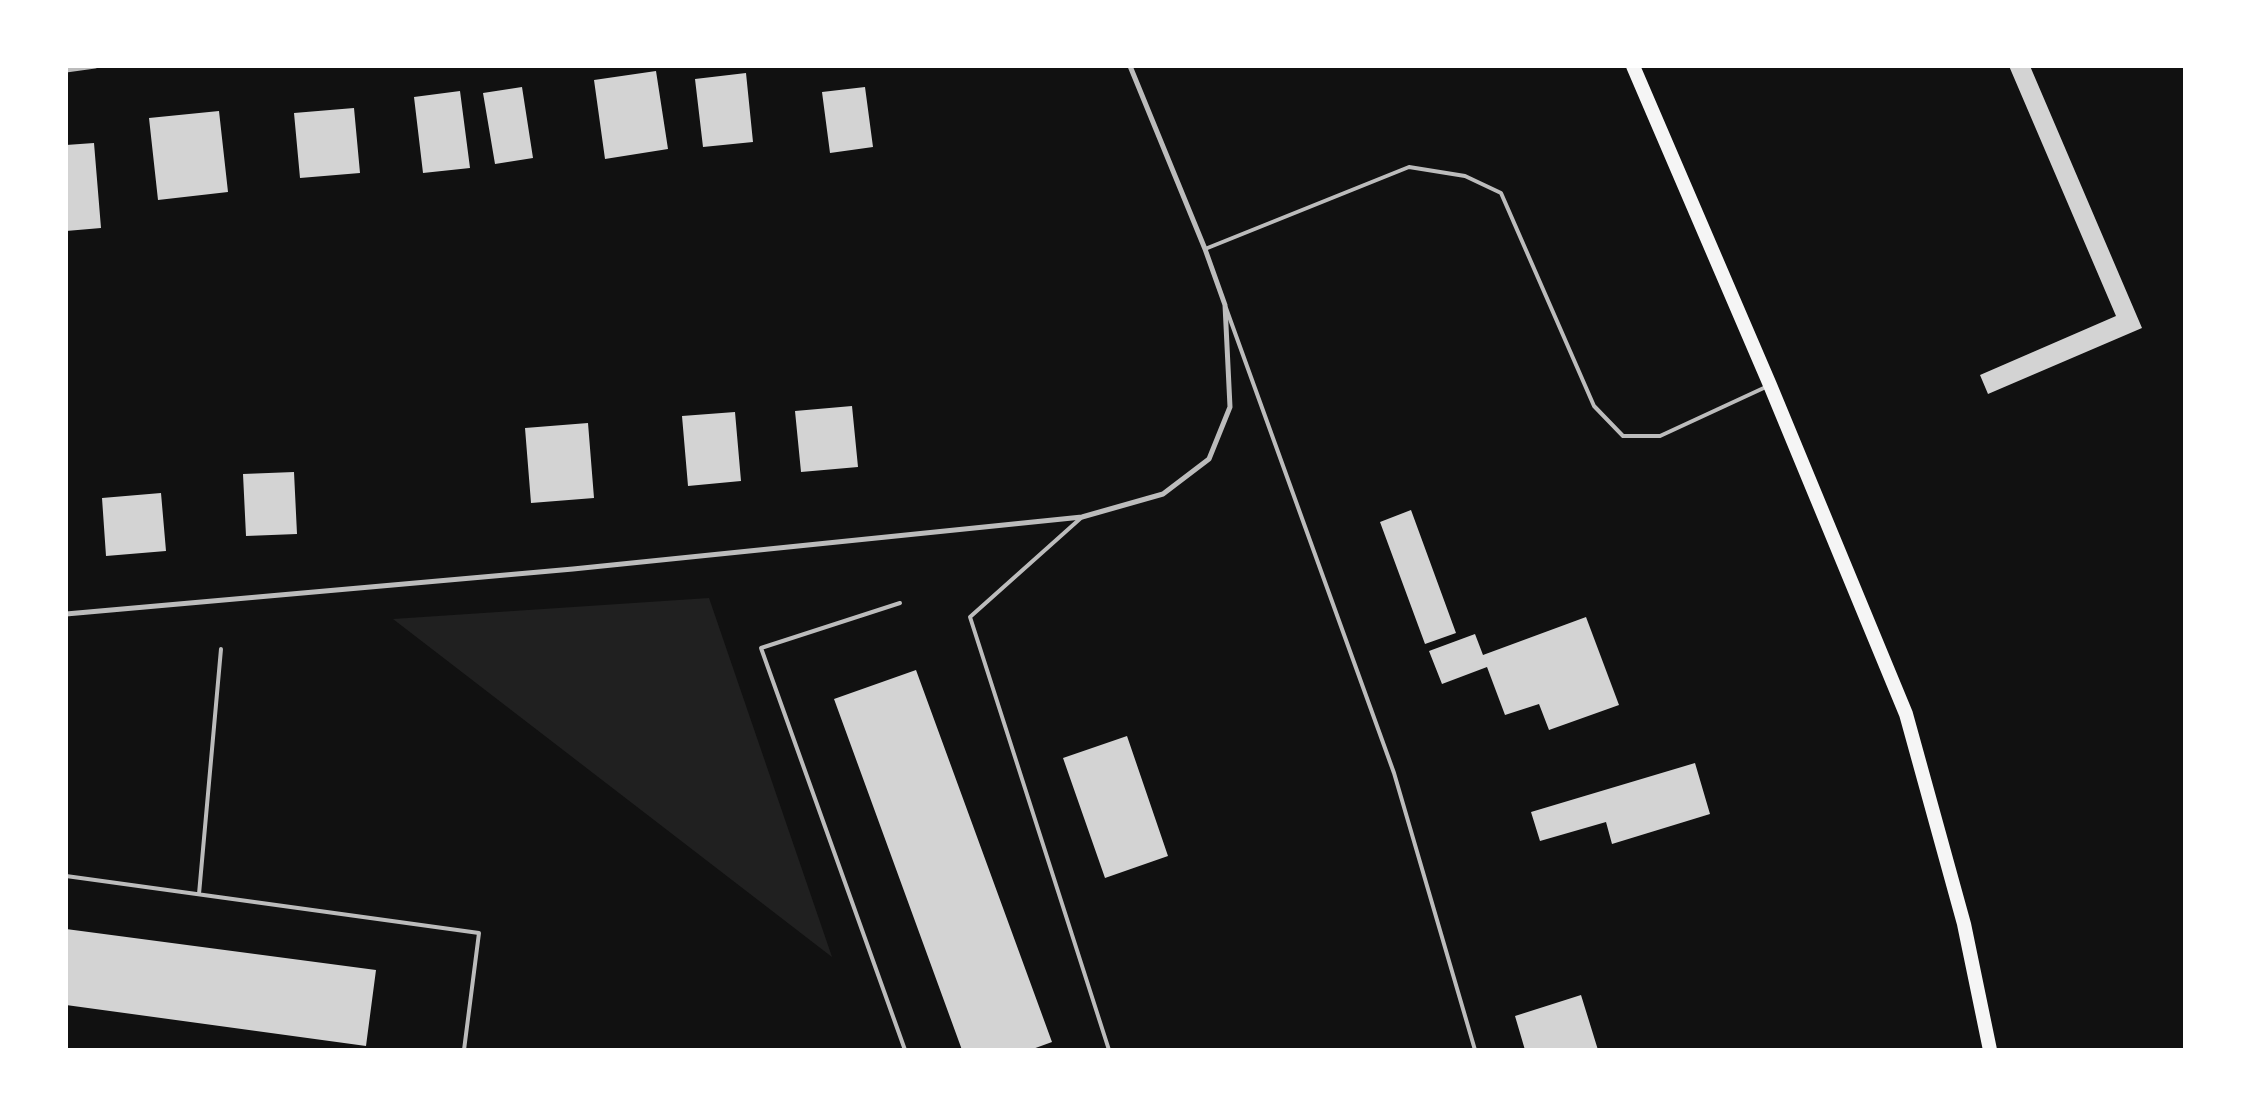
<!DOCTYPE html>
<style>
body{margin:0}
#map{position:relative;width:2251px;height:1116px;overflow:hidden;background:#111;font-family:Overpass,sans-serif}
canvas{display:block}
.frame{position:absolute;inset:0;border:68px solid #fff;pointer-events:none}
</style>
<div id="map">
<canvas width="2251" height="1116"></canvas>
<div class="frame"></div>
</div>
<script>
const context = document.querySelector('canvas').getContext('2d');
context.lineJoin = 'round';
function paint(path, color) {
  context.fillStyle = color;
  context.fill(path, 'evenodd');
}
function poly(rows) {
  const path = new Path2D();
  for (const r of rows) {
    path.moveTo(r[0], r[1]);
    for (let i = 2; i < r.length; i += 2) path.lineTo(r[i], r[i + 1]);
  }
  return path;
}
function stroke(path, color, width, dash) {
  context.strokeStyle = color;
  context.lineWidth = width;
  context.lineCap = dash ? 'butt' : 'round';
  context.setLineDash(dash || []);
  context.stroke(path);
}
paint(poly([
 [709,598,832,957,393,619]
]), '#202020');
paint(poly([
 [2009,66,2030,66,2142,328,1988,394,1980,375,2116,316],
 [656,71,668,149,605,159,594,80],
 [746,73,753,142,703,147,695,79],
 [522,87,533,158,495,164,483,93],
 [865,87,873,147,830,153,822,92],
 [460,91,470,168,423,173,414,97],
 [354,108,360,173,300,178,294,113],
 [219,111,228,192,158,200,149,118],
 [94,143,101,228,66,231,66,145],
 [852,406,858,467,801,472,795,411],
 [735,412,741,481,688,486,682,416],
 [588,423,594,498,531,503,525,428],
 [294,472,297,534,246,536,243,474],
 [161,493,166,551,106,556,102,498],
 [1411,510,1456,633,1425,644,1380,522],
 [1586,617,1619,705,1549,730,1539,704,1505,715,1487,667,1442,684,1429,651,1475,634,1483,655],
 [916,670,1052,1042,1030,1050,962,1050,834,699],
 [1127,736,1168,856,1105,878,1063,758],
 [1695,763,1710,814,1612,844,1606,822,1540,841,1531,812],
 [66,929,376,970,366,1046,66,1005],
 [1581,995,1598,1050,1525,1050,1515,1016]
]), '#d3d3d3');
stroke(poly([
 [1205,249,1409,167,1465,176,1501,193,1594,406,1623,436,1660,436,1768,386],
 [1226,308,1394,773,1475,1050],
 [1082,517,970,617,1109,1050],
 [900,603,761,648,905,1050],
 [66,876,479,933,464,1050],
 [199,894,221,649]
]), '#bcbcbc', 4);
stroke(poly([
 [66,70,95,66],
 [66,614,573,569,1082,517,1163,494,1209,459,1230,407,1225,305,1205,249,1130,66]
]), '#bcbcbc', 5);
stroke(poly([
 [1633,66,1770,385,1906,714,1964,924,1990,1050]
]), '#f5f5f5', 14);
</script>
